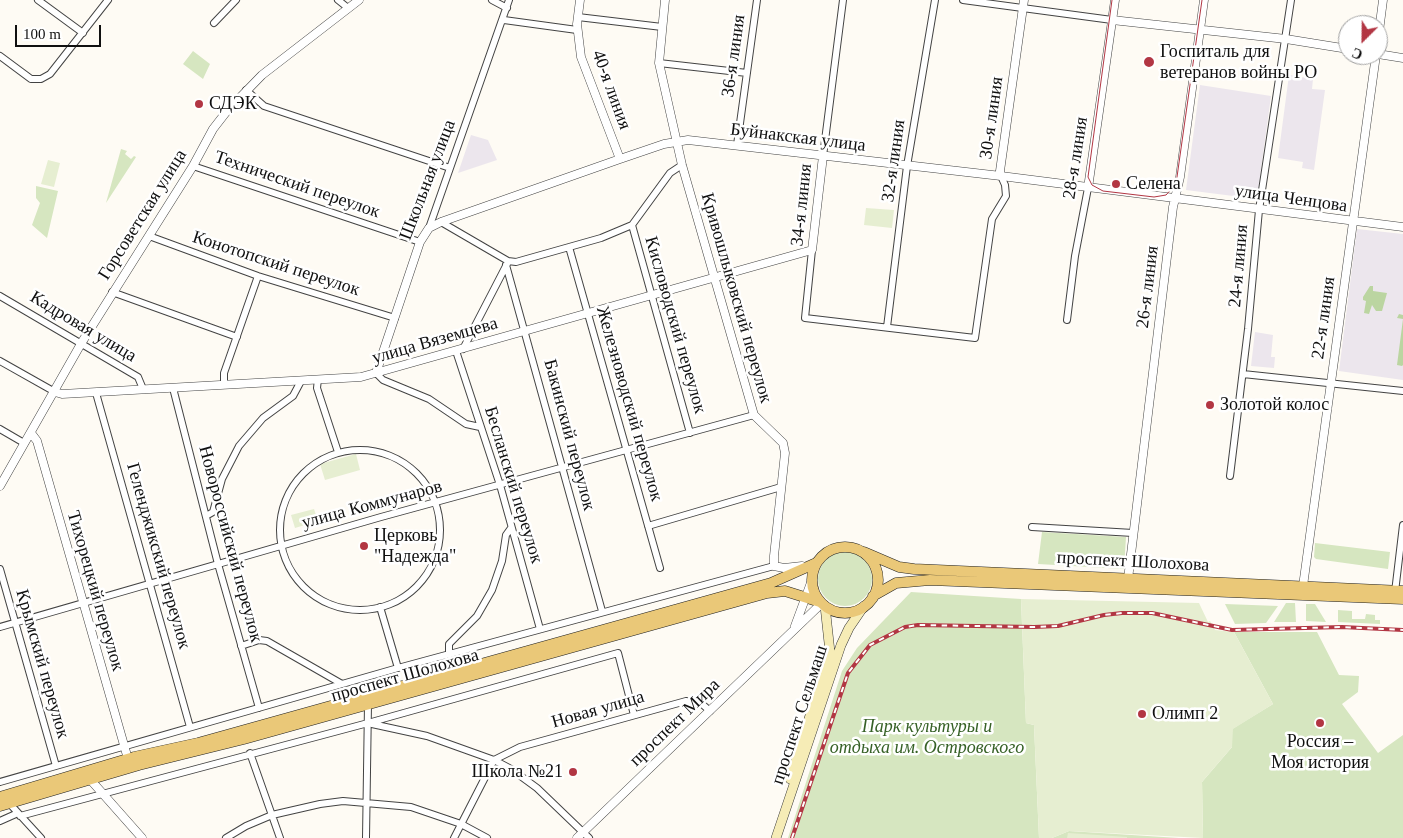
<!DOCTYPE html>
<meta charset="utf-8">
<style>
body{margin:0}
#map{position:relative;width:1403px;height:838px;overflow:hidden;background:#fefbf4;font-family:"Times New Roman",serif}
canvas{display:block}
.north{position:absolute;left:1338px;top:15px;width:50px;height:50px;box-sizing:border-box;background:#fff;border:1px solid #9f9f9f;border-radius:50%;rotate:203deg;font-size:14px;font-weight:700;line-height:20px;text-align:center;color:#101010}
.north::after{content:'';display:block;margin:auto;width:18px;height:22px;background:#b23643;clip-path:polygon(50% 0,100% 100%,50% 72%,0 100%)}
.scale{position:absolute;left:15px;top:25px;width:86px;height:22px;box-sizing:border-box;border:2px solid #101010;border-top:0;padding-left:6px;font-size:15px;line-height:18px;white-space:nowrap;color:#101010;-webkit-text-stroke:4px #fff;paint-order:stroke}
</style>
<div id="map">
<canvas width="1403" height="838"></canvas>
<div class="north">С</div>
<div class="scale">100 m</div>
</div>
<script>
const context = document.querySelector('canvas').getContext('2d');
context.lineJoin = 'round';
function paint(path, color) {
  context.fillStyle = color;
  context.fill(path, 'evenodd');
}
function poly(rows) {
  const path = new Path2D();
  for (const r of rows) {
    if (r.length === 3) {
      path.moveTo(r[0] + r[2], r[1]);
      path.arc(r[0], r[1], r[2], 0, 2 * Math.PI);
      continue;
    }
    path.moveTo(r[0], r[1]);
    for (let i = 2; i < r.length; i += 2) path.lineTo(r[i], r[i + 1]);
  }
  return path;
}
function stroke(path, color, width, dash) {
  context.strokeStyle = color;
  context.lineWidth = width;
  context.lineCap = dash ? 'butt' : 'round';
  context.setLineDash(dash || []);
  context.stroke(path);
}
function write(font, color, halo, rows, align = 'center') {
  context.font = font + ' "Times New Roman",serif';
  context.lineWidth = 5;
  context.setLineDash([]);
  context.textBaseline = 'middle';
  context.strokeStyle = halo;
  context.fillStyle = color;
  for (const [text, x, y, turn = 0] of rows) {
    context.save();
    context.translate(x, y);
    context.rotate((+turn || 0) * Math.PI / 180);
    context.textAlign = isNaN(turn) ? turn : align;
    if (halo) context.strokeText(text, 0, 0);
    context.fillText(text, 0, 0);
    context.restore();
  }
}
paint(poly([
 [1289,75,1313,79,1312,89,1325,90,1314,170,1302,168,1303,162,1278,158],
 [1200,85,1271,96,1257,199,1186,190],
 [471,135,488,140,497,160,458,173],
 [1357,229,1403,234,1403,380,1339,371],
 [1255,332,1273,335,1271,357,1275,357,1274,368,1251,366]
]), '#ece6ed');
paint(poly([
 [193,51,210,64,203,79,183,64],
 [121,149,127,151,125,154,131,159,134,156,136,157,106,203],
 [36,186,58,191,47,238,32,225,40,203,36,198],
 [1042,532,1126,537,1124,569,1038,564],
 [1315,543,1390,552,1388,569,1316,559,1314,557],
 [845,579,27],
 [911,592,1021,599,1026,723,1034,725,1039,838,788,838,842,671,857,648],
 [1286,603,1295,603,1296,622,1274,622],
 [1225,604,1278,606,1266,623,1235,624],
 [1306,604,1315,604,1326,622,1306,621],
 [1338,610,1352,611,1352,619,1365,619,1366,614,1375,615,1375,620,1380,620,1380,624,1338,622],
 [1234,632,1317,632,1339,675,1359,676,1358,692,1342,704,1378,753,1403,735,1403,838,1203,838,1202,782,1232,747,1232,729,1273,704],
 [1069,831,1179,838,1052,838]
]), '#d6e6c0');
paint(poly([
 [1370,286,1373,286,1373,291,1387,293,1382,311,1376,311,1372,305,1369,314,1364,313,1366,301,1363,300,1363,297],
 [1399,314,1403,315,1403,365,1402,366,1397,365,1403,319,1397,318]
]), '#bbd5a1');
paint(poly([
 [48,160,60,163,54,187,41,184],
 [866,208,894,210,892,228,864,225],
 [356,454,360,470,325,480,320,464],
 [314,509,318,521,295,528,291,515],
 [1021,599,1199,603,1208,622,1210,621,1215,630,1234,632,1273,704,1233,729,1232,747,1202,782,1203,838,1069,831,1052,838,1039,838,1034,725,1026,723],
 [1068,833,1127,837,1127,838,1067,838]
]), '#e6eed1');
const minor = poly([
 [38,0,83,33],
 [338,0,348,8],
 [492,0,507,8],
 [963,0,1112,20],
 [578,17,662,27],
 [504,20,577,30],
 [214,23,236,0],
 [0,56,31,79,41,79,50,74,108,0],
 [659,63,747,73],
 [246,90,264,106,450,168],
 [737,145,757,0],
 [823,156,843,0],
 [193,166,420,242],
 [441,222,508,261,516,262,601,238,632,225,670,173,682,165],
 [632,225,690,433],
 [429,228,509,0],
 [149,236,258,276,395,318],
 [569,247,660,568],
 [812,250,805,318,975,338,992,219,1006,196,1005,185,1001,176],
 [506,265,602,611],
 [112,292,237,337],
 [0,296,138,377,143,389],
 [1067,320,1075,256,1088,188],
 [887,327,907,166,935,0],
 [463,349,507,264],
 [456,351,500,485,540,629],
 [0,361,55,392],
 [376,373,383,380,429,399,466,424,480,427],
 [1243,374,1403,391],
 [318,379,317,388,338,452],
 [224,384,224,373,258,276],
 [173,388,218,564,259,708],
 [96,393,190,727],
 [0,429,24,443],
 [360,530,80],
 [1230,476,1248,329,1259,210,1291,0],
 [206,516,213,512,222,479,239,446,263,418,293,396,301,381],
 [648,526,781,487],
 [1032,527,1133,533],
 [0,569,56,766],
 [1395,592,1403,525],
 [380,607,398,668],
 [0,627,381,517,754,415],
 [241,646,259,640,267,641,342,684],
 [449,655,449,644,477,616,492,590,502,561,506,535,511,528],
 [372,724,427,736,494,760,511,769,537,788,589,838],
 [250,753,280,838],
 [0,782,398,668,774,566],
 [9,803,41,838],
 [20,816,368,723,618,653,634,715],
 [0,821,18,813],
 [226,838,246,826,272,815,320,804,343,801,411,807,461,824,487,838],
 [366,838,368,704],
 [454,838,494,760,520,747,686,701,702,704,710,711]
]);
const tertiary = poly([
 [580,0,577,24,581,57,620,159],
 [665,0,659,63,682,165,754,415,783,443,785,453,774,556,774,566,784,568,802,566],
 [1112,20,1286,39,1348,49],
 [1378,39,1383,0],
 [1378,54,1403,58],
 [1001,176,1000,171,1024,0],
 [1088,188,1115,0],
 [376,373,420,242,429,228,441,222,620,159,664,144,688,140,1001,176,1403,227],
 [55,392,62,394,361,377,812,250,823,156],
 [31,433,37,441,128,759],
 [0,486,82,342,193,166,213,129,227,111,262,75,359,0],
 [1128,579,1173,207,1180,177,1204,0],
 [1303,586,1376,55],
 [795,626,812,580],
 [88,777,142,838],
 [577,838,822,603]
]);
const secondary = poly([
 [790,779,830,652,825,606],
 [776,838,841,645,849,628,864,606]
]);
const primary = poly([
 [845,580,33],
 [864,552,899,567,914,569,1403,591],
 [873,596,896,583,930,580,1403,599],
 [0,797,134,757,198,743,771,583,816,563],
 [0,806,139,765,244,739,767,593,785,591,820,602]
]);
stroke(minor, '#434343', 8);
stroke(tertiary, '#434343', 9);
stroke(secondary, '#323232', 10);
stroke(primary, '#212121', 11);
stroke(minor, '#fff', 6);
stroke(tertiary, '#fff', 8);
stroke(secondary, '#f6ecb6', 9);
stroke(primary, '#eac878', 10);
stroke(poly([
 [1112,0,1088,177,1092,185,1103,191,1154,197,1166,195,1176,184,1202,0]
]), '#b23643', 1);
const rail = poly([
 [792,838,848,673,870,645,905,627,918,625,1034,627,1058,626,1104,615,1122,613,1152,613,1232,630,1342,627,1403,630]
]);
stroke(rail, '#b23643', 4);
stroke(rail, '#fff', 2, [5.5]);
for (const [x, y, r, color] of [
 [1149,62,6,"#b23643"],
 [199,104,5,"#b23643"],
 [1116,184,5,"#b23643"],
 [1210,405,5,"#b23643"],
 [364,546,5,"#b23643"],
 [1142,714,5,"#b23643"],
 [1320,723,5,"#b23643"],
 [573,772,5,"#b23643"]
]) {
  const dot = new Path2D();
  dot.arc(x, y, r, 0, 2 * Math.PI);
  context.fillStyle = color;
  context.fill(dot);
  stroke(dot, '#fff', 2);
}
write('18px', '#101010', '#fff', [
 ["Госпиталь для",1160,52],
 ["ветеранов войны РО",1160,73],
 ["СДЭК",209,104],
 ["Селена",1126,184],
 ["Золотой колос",1220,405],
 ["Церковь",374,536],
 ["\"Надежда\"",374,557],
 ["Олимп 2",1152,714],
 ["Россия –",1320,742,"center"],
 ["Моя история",1320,763,"center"],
 ["Школа №21",563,772,"right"]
], 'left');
write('18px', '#101010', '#fff', [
 ["36-я линия",734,56,-82],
 ["40-я линия",611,90,70],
 ["30-я линия",992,118,-82],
 ["Буйнакская улица",798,138,7],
 ["28-я линия",1076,158,-81],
 ["32-я линия",894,161,-82],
 ["Школьная улица",428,180,-69],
 ["Технический переулок",297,185,19],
 ["улица Ченцова",1291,199,8],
 ["34-я линия",802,205,-84],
 ["Горсоветская улица",143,215,-58],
 ["Конотопский переулок",276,264,18],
 ["24-я линия",1239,266,-85],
 ["26-я линия",1148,287,-83],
 ["Кривошлыковский переулок",736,298,74],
 ["22-я линия",1324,318,-82],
 ["Кисловодский переулок",675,325,74],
 ["Кадровая улица",83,327,31],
 ["улица Вяземцева",435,341,-16],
 ["Железноводский переулок",629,404,74],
 ["Бакинский переулок",569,435,75],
 ["Бесланский переулок",513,485,73],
 ["улица Коммунаров",372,505,-15],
 ["Новороссийский переулок",230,544,75],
 ["Геленджикский переулок",158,556,74],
 ["проспект Шолохова",1133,562,3],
 ["Тихорецкий переулок",95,591,74],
 ["Крымский переулок",42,664,74],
 ["проспект Шолохова",405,676,-16],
 ["Новая улица",598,710,-16],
 ["проспект Сельмаш",800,715,-72],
 ["проспект Мира",675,723,-44]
]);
write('italic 18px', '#366126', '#fff', [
 ["Парк культуры и",927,727],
 ["отдыха им. Островского",927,748]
]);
</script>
